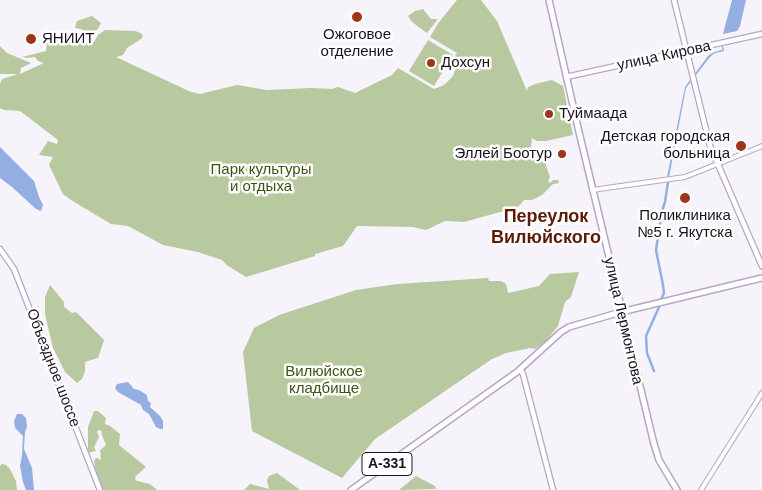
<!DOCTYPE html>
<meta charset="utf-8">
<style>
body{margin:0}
canvas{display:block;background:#f6f3fa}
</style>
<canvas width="762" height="490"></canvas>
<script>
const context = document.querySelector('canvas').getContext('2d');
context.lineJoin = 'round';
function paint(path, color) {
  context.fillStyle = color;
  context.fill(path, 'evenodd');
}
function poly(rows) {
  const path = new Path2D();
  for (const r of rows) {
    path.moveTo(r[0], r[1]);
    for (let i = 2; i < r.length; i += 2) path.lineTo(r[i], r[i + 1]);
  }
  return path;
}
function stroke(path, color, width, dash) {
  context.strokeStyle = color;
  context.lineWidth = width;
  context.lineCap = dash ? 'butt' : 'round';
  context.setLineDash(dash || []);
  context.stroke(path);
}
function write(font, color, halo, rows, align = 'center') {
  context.font = font + ' Helvetica,sans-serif';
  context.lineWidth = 5;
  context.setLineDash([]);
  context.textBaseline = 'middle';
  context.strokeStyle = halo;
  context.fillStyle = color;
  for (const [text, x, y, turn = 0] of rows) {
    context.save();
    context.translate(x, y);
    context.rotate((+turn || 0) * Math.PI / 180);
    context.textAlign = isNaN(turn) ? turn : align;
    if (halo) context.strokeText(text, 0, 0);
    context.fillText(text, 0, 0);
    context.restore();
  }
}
paint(poly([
 [457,0,481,0,497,21,527,91,528,87,535,84,552,80,563,86,573,135,546,141,537,141,532,138,530,157,533,157,534,151,543,153,546,159,546,166,550,177,548,181,550,183,553,180,558,180,559,183,553,184,542,195,532,200,524,200,518,207,464,222,445,221,426,230,413,227,357,226,343,246,315,254,315,256,246,277,228,266,222,260,198,252,163,245,128,226,111,224,71,200,63,194,49,165,53,157,39,155,48,141,57,144,58,140,20,111,4,110,0,108,0,84,2,79,18,74,0,74,0,46,7,53,31,63,21,68,20,74,44,63,38,61,35,57,27,58,22,57,46,51,47,43,59,43,63,40,75,41,83,44,94,42,98,35,105,30,135,31,141,33,143,36,141,39,127,48,123,55,116,57,191,92,200,94,237,85,267,90,311,88,332,89,338,87,355,93,392,75,398,68,434,89,444,85,453,76,457,64,455,56,457,53,430,37,439,22],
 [423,9,431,19,438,19,427,33,412,22,408,16,415,11],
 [92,16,101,23,97,30,88,33,81,29,75,28,77,21],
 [428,40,453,55,434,86,409,71],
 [579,272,571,297,565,302,558,326,545,342,535,349,530,348,506,353,492,359,375,439,342,478,252,431,243,352,254,328,279,315,356,290,397,284,488,278,489,281,501,281,506,284,508,293,539,286,550,274],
 [50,285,64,302,64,307,72,313,76,312,104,340,98,358,85,362,85,371,82,379,77,383,65,372,53,348,45,314,45,297],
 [94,411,98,411,106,418,105,424,110,426,120,434,119,445,146,467,136,476,135,479,137,481,150,484,157,490,102,490,93,469,95,465,94,460,97,458,101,460,100,450,106,445,102,435,101,430,97,431,99,437,94,447,96,451,88,453,88,427],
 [2,464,6,465,10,469,16,481,17,490,0,490,0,466],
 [277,473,300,490,244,490,250,484,269,489,267,480,269,476],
 [416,476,435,486,436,489,399,490]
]), '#b8c89f');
paint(poly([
 [732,0,746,0,740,26,737,31,723,34],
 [722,46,723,46,724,51,715,53,710,57,686,88,669,177,667,177,685,87,708,56,714,52,722,50],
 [0,147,34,181,39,197,43,205,41,211,36,209,12,187,0,178],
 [128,382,134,389,139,390,147,395,148,401,151,403,150,407,160,416,163,421,163,429,160,429,156,427,149,414,143,410,141,405,118,392,115,388,117,384],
 [17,414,22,414,26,418,27,427,25,432,24,449,32,468,34,490,26,490,23,482,20,466,22,456,23,436,15,428,14,421]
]), '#93afe2');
stroke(poly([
 [661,300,664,293,663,285,656,250,662,211,665,202,668,182],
 [654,371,647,353,646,336,660,305]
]), '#93afe2', 2.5);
const tertiary = poly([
 [592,190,685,177,762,146],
 [701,490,762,393]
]);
const secondary = poly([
 [674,0,710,146,762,266],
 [566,77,762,34],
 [0,249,14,269,100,490],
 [520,369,523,374,553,490]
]);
const primary = poly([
 [549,0,579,132,654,444,659,460,677,490],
 [351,490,517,372,561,332,569,327,621,312,762,278]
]);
stroke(tertiary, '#b6a7c8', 6);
stroke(secondary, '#b6a7c8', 7);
stroke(primary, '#b6a7c8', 8);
stroke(tertiary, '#fff', 4);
stroke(secondary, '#fff', 4.5);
stroke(primary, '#fff', 5);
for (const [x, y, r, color] of [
 [357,17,6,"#9d3518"],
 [31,39,6,"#9d3518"],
 [431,63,5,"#9d3518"],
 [549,114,5,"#9d3518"],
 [741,146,6,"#9d3518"],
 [562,154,5,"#9d3518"],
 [685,198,6,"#9d3518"]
]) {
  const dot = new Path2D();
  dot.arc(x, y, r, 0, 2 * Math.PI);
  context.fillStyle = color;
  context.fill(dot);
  stroke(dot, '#fff', 2);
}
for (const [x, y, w] of [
 [387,464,50]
]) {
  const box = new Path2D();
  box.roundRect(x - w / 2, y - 11.5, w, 23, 4);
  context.fillStyle = '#fff';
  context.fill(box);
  stroke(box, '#18131f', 1);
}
write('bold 14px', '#18131f', null, [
 ["А-331",387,464]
]);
write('15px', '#18131f', '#fff', [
 ["Ожоговое",357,35,"center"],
 ["отделение",357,52,"center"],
 ["ЯНИИТ",42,39],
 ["Дохсун",441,63],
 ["Туймаада",559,114],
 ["Детская городская",730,137,"right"],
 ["больница",730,154,"right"],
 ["Эллей Боотур",552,154,"right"],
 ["Поликлиника",685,216,"center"],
 ["№5 г. Якутска",685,233,"center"]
], 'left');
write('15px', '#18131f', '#fff', [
 ["улица Кирова",664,56,-12],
 ["улица Лермонтова",623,321,77],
 ["Объездное шоссе",53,368,69]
]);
write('15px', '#3f5214', '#fff', [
 ["Парк культуры",261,170],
 ["и отдыха",261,187],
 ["Вилюйское",324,372],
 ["кладбище",324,389]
]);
write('bold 18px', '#5c1a08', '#fff', [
 ["Переулок",546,217],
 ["Вилюйского",546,238]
]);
</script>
